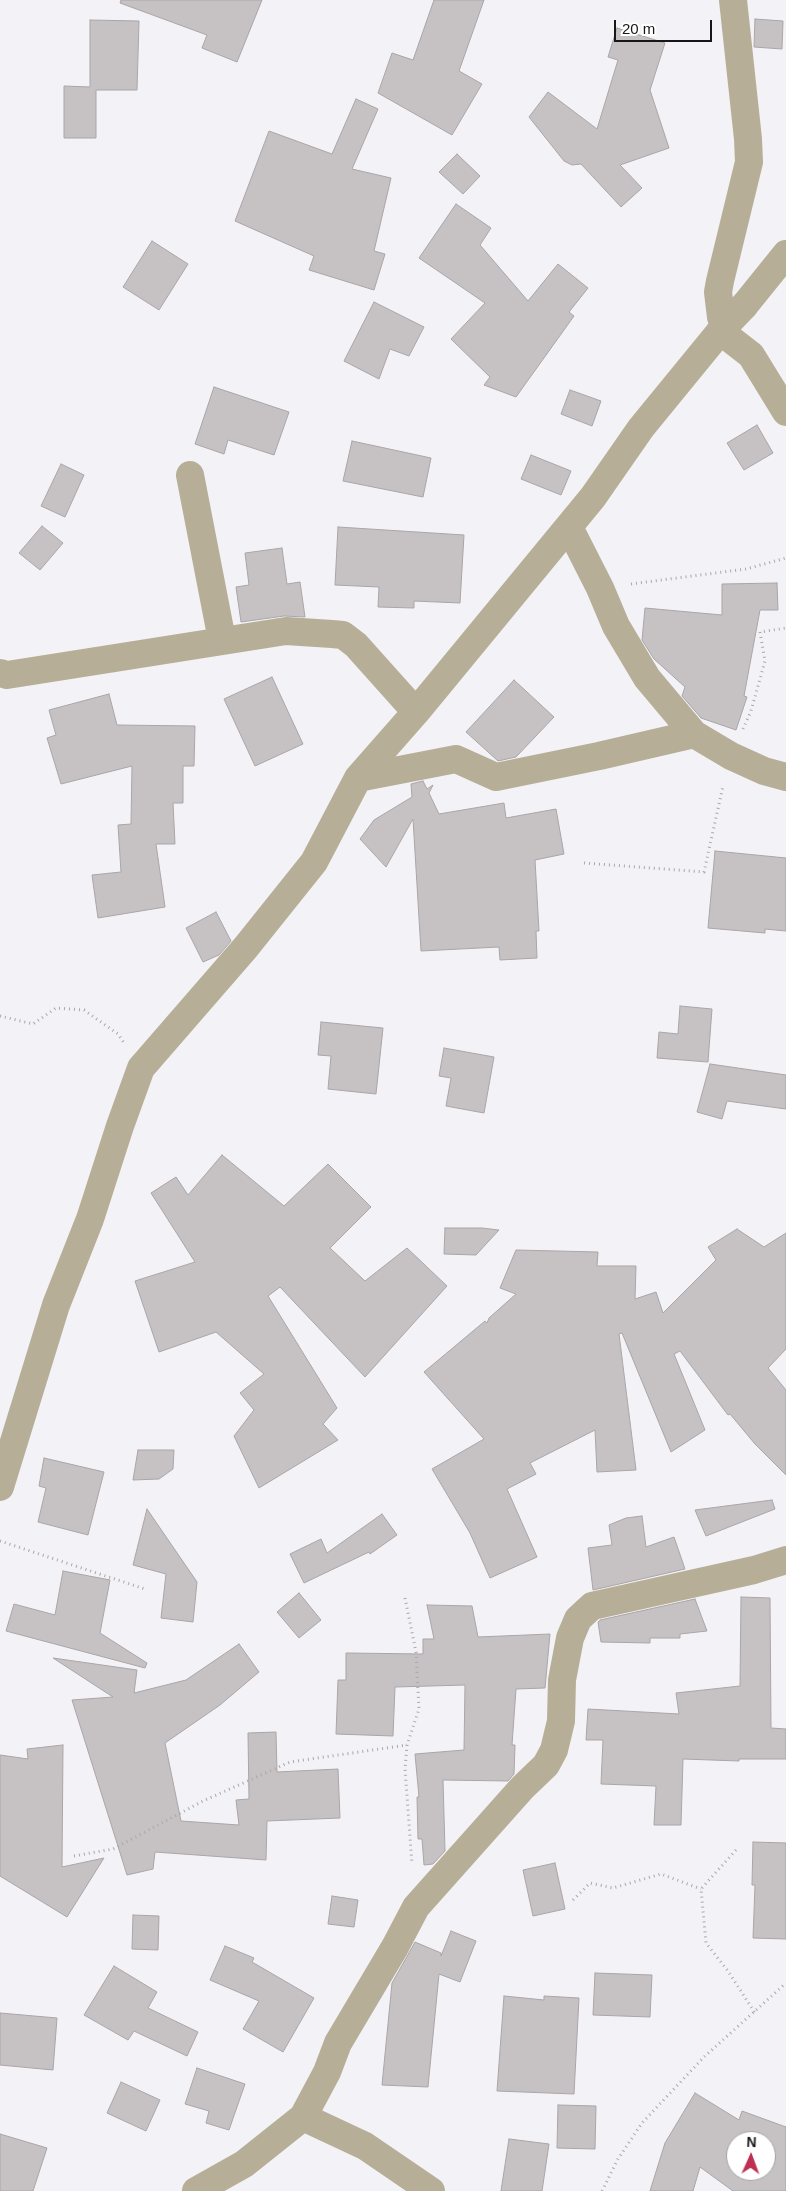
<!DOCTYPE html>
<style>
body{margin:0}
#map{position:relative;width:786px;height:2191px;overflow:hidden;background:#f3f2f6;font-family:Helvetica,sans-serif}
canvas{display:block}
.north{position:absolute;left:726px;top:2131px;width:50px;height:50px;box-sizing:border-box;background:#fff;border:1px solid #a2a2a3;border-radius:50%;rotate:2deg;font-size:14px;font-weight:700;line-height:20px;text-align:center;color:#171718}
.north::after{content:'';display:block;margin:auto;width:18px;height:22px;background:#be2f53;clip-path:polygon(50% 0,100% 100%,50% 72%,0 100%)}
.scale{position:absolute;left:614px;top:20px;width:98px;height:22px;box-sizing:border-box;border:2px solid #171718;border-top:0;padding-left:6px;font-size:15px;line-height:18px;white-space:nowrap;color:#171718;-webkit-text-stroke:4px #fff;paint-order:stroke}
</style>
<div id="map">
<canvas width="786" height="2191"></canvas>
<div class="north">N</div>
<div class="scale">20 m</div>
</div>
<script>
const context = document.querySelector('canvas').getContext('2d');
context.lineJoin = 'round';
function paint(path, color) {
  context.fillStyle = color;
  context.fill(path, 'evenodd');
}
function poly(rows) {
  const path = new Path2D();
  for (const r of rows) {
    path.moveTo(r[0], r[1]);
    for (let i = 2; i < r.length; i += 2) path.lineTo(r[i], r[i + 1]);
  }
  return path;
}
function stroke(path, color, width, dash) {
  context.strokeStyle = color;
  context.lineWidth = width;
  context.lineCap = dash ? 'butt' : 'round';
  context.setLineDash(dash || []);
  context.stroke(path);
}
const building = poly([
 [121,0,262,0,237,62,202,48,207,35,120,3,121,0],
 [434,0,484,0,459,71,482,84,452,135,378,93,392,53,413,60,434,0],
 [755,19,783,21,782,49,754,47,755,19],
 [90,20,139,21,137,90,96,90,96,138,64,138,64,86,90,87,90,20],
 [617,28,665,43,650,90,669,148,620,165,642,188,621,207,581,164,572,165,564,161,529,117,548,92,597,129,618,60,608,57,617,28],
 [356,99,378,109,352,169,391,178,374,251,385,254,374,290,309,270,314,256,235,221,269,131,332,154,356,99],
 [457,154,480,176,463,194,439,172,457,154],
 [456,204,491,228,480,245,528,301,558,264,588,288,569,312,574,316,516,397,484,385,490,377,451,339,485,303,419,258,456,204],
 [152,241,188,264,159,310,123,287,152,241],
 [374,302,424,327,409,356,390,349,379,379,344,361,374,302],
 [214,387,289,412,274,455,228,440,224,454,195,444,214,387],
 [570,390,601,401,592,426,561,414,570,390],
 [757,425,773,453,744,470,727,443,757,425],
 [352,441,431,458,423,497,343,481,352,441],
 [531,455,571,471,561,495,521,479,531,455],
 [61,464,84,475,65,517,41,506,61,464],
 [42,526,63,543,40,570,19,553,42,526],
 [338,527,464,535,460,603,414,601,414,608,378,607,379,587,335,585,338,527],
 [282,548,287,584,300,582,305,617,284,616,241,622,236,587,249,585,245,553,282,548],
 [777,583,778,610,760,610,744,696,747,697,736,730,701,718,682,696,685,687,654,659,642,640,645,608,722,615,722,584,777,583],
 [272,677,303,744,255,766,224,699,272,677],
 [514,680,554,717,516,757,498,761,466,732,514,680],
 [109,694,117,725,195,726,194,766,183,766,183,803,173,803,175,844,156,844,165,907,98,918,92,875,121,872,118,825,131,824,132,766,61,784,47,738,56,735,49,710,109,694],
 [423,781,427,789,433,785,429,793,439,814,504,803,506,818,556,809,564,854,535,860,539,931,536,931,537,958,500,960,499,947,421,951,413,819,386,867,360,839,374,820,412,797,411,784,423,781],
 [715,851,786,858,786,931,765,929,765,933,708,928,715,851],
 [216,912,231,941,219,955,203,962,186,928,216,912],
 [680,1006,712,1009,708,1062,657,1058,659,1032,678,1034,680,1006],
 [321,1022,383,1028,376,1094,328,1089,331,1056,318,1055,321,1022],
 [444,1048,494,1057,484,1113,446,1106,451,1078,439,1076,444,1048],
 [710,1064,786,1075,786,1109,727,1101,722,1119,697,1112,710,1064],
 [222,1155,284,1206,328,1164,371,1207,330,1248,365,1281,407,1248,447,1286,365,1377,280,1287,268,1296,337,1408,323,1424,338,1440,259,1488,234,1436,254,1410,240,1393,264,1374,216,1332,159,1352,135,1281,195,1262,151,1193,176,1177,188,1195,222,1155],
 [445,1228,482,1228,499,1230,476,1255,444,1254,445,1228],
 [737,1229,764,1247,786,1233,786,1349,768,1368,786,1390,786,1475,755,1444,730,1414,728,1415,680,1351,674,1354,705,1430,671,1452,622,1333,619,1334,636,1470,597,1472,595,1430,530,1463,536,1474,507,1489,537,1557,490,1578,470,1533,432,1469,484,1439,424,1372,485,1321,487,1323,489,1318,516,1294,500,1288,516,1250,598,1252,597,1266,636,1266,635,1299,656,1292,663,1313,716,1260,708,1247,737,1229],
 [138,1450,174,1450,173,1469,159,1479,133,1480,138,1450],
 [44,1458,104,1472,88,1535,38,1522,46,1488,39,1486,44,1458],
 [772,1500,775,1509,706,1536,695,1510,772,1500],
 [147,1509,197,1582,193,1622,161,1618,166,1574,133,1565,147,1509],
 [382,1514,397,1535,370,1554,369,1552,304,1583,290,1554,321,1539,327,1553,382,1514],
 [642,1516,646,1547,674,1537,685,1569,593,1590,588,1548,612,1545,609,1525,626,1518,642,1516],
 [63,1571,110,1580,100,1633,147,1663,145,1668,6,1631,14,1604,55,1615,63,1571],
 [299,1593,321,1620,299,1638,277,1612,299,1593],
 [741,1597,770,1598,771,1728,786,1729,786,1759,739,1759,739,1761,683,1759,681,1825,654,1825,656,1786,601,1784,603,1740,586,1740,588,1709,679,1714,676,1693,740,1686,741,1597],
 [695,1599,707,1631,680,1634,680,1638,650,1638,650,1643,601,1642,598,1622,600,1620,695,1599],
 [427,1605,472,1606,478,1637,550,1634,545,1688,516,1689,512,1745,515,1745,514,1774,508,1781,443,1780,445,1851,433,1864,424,1865,422,1839,418,1839,417,1797,419,1797,415,1754,464,1750,465,1685,395,1687,393,1736,336,1734,338,1680,346,1680,346,1653,423,1654,423,1639,434,1639,427,1605],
 [239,1644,259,1672,220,1705,165,1743,181,1821,239,1825,236,1800,249,1799,248,1733,276,1732,277,1772,338,1769,340,1818,267,1821,266,1860,155,1852,153,1869,127,1875,72,1700,113,1697,53,1658,137,1670,134,1693,186,1680,239,1644],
 [63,1745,62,1867,104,1858,67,1917,0,1876,0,1755,28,1759,27,1749,63,1745],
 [753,1842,786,1843,786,1939,753,1938,755,1885,752,1885,753,1842],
 [555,1863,565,1909,533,1916,523,1870,555,1863],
 [332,1896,358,1900,354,1927,328,1924,332,1896],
 [133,1915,159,1916,158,1950,132,1949,133,1915],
 [451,1931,476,1941,460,1982,439,1974,428,2087,382,2085,392,1983,415,1942,441,1953,441,1956,451,1931],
 [225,1946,254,1958,252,1962,314,1998,283,2052,243,2029,259,2001,210,1980,225,1946],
 [114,1966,157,1992,148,2008,198,2032,187,2056,134,2031,128,2040,84,2015,114,1966],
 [595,1973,652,1975,650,2017,593,2015,595,1973],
 [504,1996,544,2000,544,1996,579,1998,574,2094,497,2091,504,1996],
 [0,2013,57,2018,53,2070,0,2065,0,2013],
 [197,2068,245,2084,229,2130,206,2123,209,2111,185,2104,197,2068],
 [121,2082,160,2100,146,2131,107,2113,121,2082],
 [695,2093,739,2120,742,2111,786,2127,786,2191,733,2191,700,2167,693,2191,650,2191,665,2143,695,2093],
 [736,2141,766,2141,766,2171,736,2171,736,2141],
 [558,2105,596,2106,595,2149,557,2148,558,2105],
 [0,2134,47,2148,33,2191,0,2191,0,2134],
 [509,2139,549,2144,542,2191,501,2191,509,2139]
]);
paint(building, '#c6c1c3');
stroke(building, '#aaa5a7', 1);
stroke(poly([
 [631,584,746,569,786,558],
 [743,729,751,711,765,661,760,632,786,628],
 [584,863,704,872,723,786],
 [0,1016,33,1024,56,1008,84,1010,118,1034,124,1043],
 [0,1541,145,1589],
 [405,1598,416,1652,419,1709,407,1745,405,1769,412,1864],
 [736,1850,701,1889,706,1943,728,1971,755,2013],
 [74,1856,113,1849,203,1801,290,1762,407,1745],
 [573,1900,590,1883,613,1888,661,1874,701,1889],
 [602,2191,618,2159,642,2123,704,2057,786,1983]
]), '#a9a8ab', 3, [1, 4]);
stroke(poly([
 [744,306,786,254],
 [720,331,727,333,721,317,718,292,720,281,749,162,748,139,733,0],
 [720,331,751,355,786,412],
 [190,475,222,640],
 [569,527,600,588,616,626,647,678,694,734,731,756,764,771,786,777],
 [0,673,7,675,96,661,286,631,332,634,343,635,356,645,416,712],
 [358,778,456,759,496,777,599,756,694,734],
 [0,1487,56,1305,90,1219,120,1126,141,1068,246,947,314,862,358,778,416,712,593,497,641,428,722,329],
 [303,2117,365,2146,431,2191],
 [196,2191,244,2164,303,2117,327,2072,338,2043,395,1947,416,1907,522,1788,546,1765,554,1750,561,1721,562,1680,570,1638,578,1619,592,1606,754,1570,786,1560]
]), '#b6ae97', 28);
stroke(poly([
 [722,329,744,306]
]), '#b6ae97', 28);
</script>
